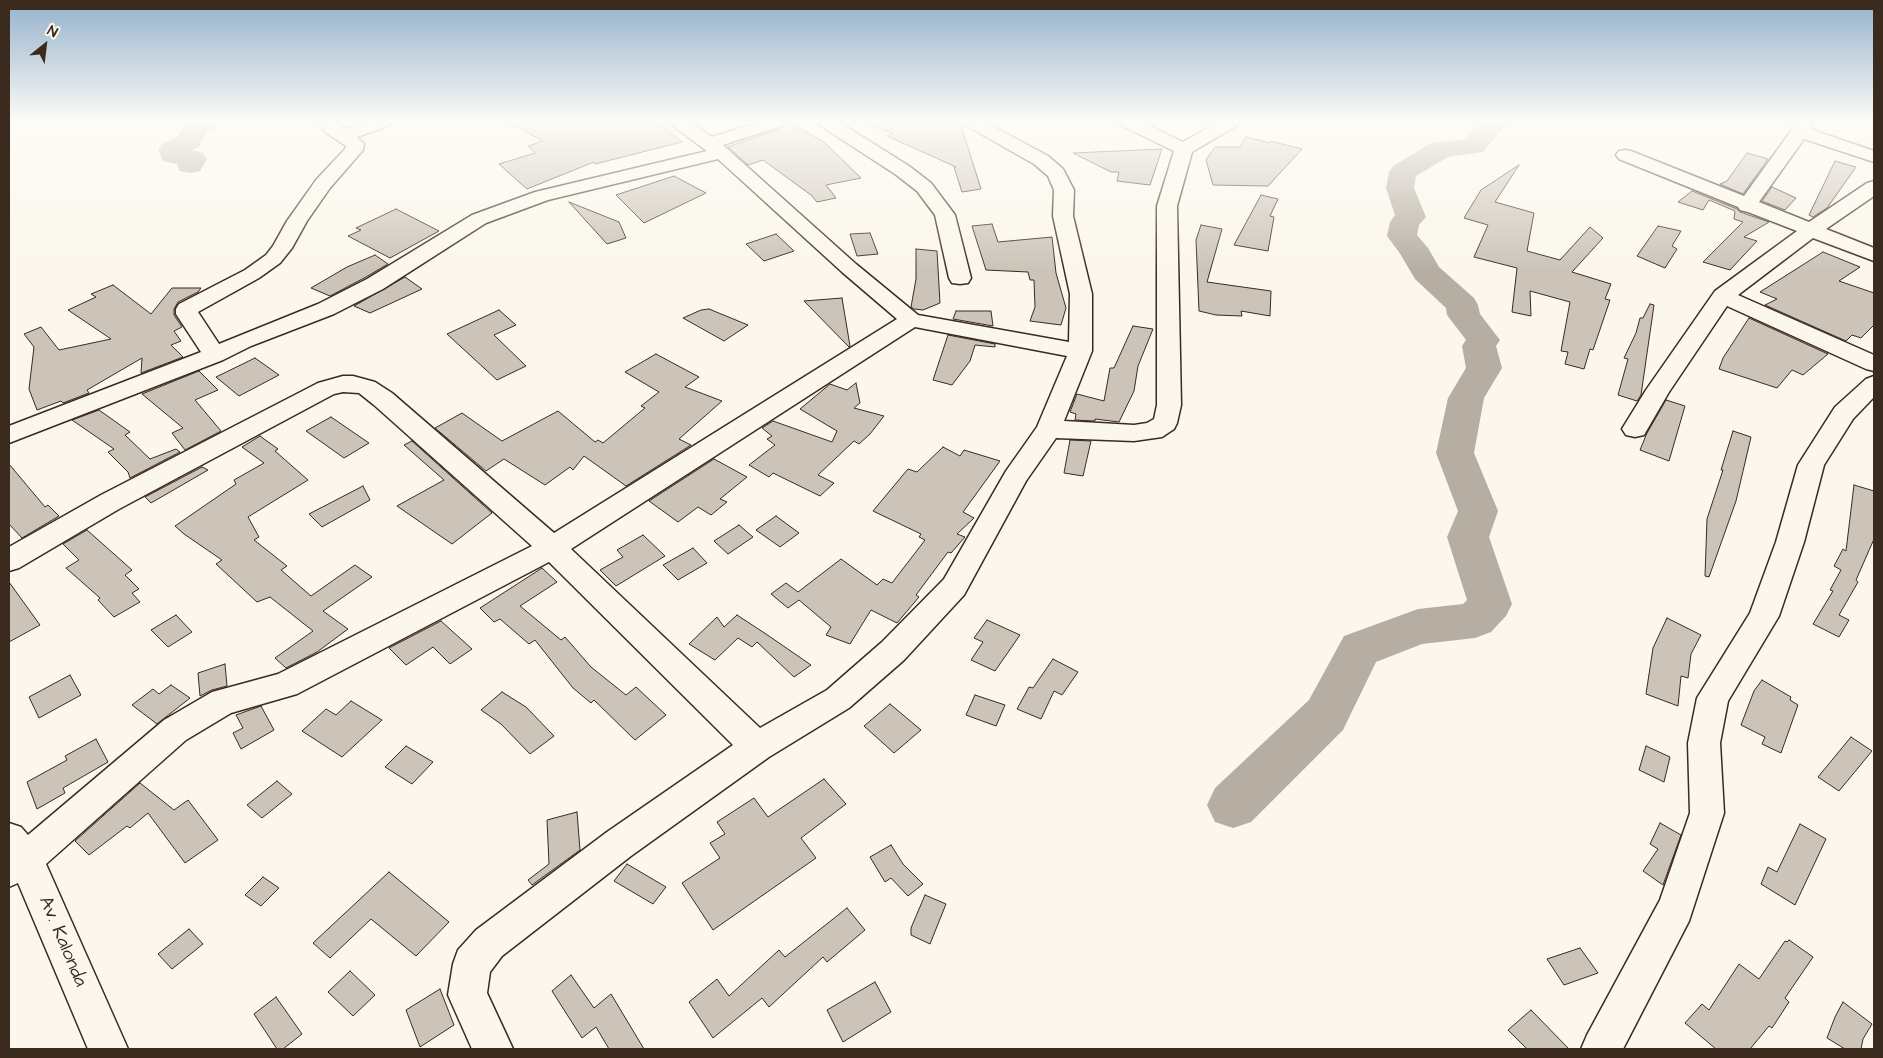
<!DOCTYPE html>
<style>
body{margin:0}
#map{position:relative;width:1883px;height:1058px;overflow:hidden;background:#fbf7ec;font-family:"Architects Daughter",sans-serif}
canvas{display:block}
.frame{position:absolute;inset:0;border:10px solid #3b2a1e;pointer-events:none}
.north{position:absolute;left:20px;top:20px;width:50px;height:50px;-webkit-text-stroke:4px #fbf7ec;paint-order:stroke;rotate:29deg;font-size:14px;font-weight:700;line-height:20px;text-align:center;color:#3b2a1e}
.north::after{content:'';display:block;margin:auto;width:18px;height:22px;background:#3b2a1e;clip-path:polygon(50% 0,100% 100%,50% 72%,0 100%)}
</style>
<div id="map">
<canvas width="1883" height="1058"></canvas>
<div class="frame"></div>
<div class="north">N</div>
</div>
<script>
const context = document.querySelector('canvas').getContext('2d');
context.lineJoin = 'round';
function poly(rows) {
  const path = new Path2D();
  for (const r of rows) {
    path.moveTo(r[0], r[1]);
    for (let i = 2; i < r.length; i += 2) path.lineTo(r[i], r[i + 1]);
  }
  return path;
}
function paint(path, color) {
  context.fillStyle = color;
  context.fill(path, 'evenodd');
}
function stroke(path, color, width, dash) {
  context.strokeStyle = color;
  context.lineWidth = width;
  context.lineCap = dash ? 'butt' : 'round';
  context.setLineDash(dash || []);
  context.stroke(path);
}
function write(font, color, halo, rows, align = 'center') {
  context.font = font + ' "Architects Daughter",sans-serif';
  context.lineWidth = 4;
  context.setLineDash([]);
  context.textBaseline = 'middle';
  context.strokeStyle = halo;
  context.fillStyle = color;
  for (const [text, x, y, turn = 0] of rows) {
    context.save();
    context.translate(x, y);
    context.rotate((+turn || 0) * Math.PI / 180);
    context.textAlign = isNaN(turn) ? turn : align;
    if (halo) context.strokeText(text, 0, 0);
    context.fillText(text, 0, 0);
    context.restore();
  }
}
paint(poly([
 [187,122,218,122,214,128,206,132,199,147,192,150,203,153,207,159,200,171,190,173,180,171,177,164,163,161,158,150,162,144,178,136,187,122],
 [1481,122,1508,122,1483,152,1448,157,1416,176,1414,188,1426,217,1419,225,1417,235,1428,248,1439,267,1474,298,1478,305,1480,314,1500,340,1496,346,1502,368,1484,398,1474,453,1498,511,1489,537,1512,604,1506,616,1491,632,1475,638,1422,644,1376,662,1343,730,1251,822,1233,828,1215,822,1207,805,1215,788,1309,700,1344,636,1418,609,1463,604,1467,600,1447,537,1458,511,1436,453,1448,398,1466,368,1462,346,1466,340,1447,315,1446,308,1415,279,1399,252,1387,236,1390,222,1395,215,1386,188,1389,172,1393,166,1431,143,1465,139,1481,122]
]), '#b6aea2');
const building = poly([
 [507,122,658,122,682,142,595,164,594,162,527,189,499,164,535,153,528,146,543,141,507,122],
 [786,122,789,122,824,142,861,178,826,185,836,198,817,202,811,195,763,160,748,165,728,147,782,128,786,122],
 [868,122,960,122,981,189,962,192,954,167,956,167,887,136,893,133,868,125,868,122],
 [1246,137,1270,143,1270,141,1302,149,1268,186,1213,185,1206,160,1215,147,1240,147,1246,137],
 [1162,149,1150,185,1117,181,1119,172,1111,172,1073,153,1162,149],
 [1747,153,1768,159,1743,194,1720,184,1727,181,1747,153],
 [1835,161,1856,167,1827,208,1813,217,1809,215,1835,161],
 [1519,165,1495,202,1534,213,1527,251,1560,260,1590,227,1603,238,1572,272,1611,284,1605,299,1610,300,1593,350,1590,349,1584,369,1565,364,1568,352,1561,351,1570,302,1530,291,1531,316,1512,312,1517,268,1474,257,1488,225,1464,218,1481,190,1519,165],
 [674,176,706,193,644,223,616,195,674,176],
 [1772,187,1796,198,1785,210,1762,201,1772,187],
 [1692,191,1737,209,1740,212,1769,222,1744,237,1757,241,1730,270,1703,262,1743,222,1734,219,1735,211,1709,200,1703,210,1678,202,1692,191],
 [1261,195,1278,199,1270,216,1274,217,1268,251,1234,245,1261,195],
 [569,202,619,222,626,238,607,244,569,202],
 [396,209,439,231,390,258,348,236,361,230,356,228,396,209],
 [992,224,998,242,1052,237,1056,273,1066,308,1061,325,1030,321,1035,307,1034,280,1030,280,1028,272,986,270,972,226,992,224],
 [1201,225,1222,229,1207,282,1271,291,1270,316,1241,311,1242,316,1216,315,1199,311,1196,240,1201,225],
 [1658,226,1681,231,1672,246,1677,249,1665,268,1637,256,1658,226],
 [870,233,878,254,857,256,850,234,870,233],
 [776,234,794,251,764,261,746,244,776,234],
 [916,249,937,251,940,303,923,310,914,309,911,307,916,279,916,249],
 [1823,252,1860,267,1839,281,1874,293,1874,325,1861,338,1852,335,1846,341,1765,305,1777,299,1760,292,1823,252],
 [375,255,388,264,366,277,330,296,311,288,347,267,375,255],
 [405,277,422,289,370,313,354,306,405,277],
 [113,285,151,314,172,288,201,288,198,292,178,302,174,309,174,315,182,327,174,331,181,341,171,345,183,357,141,373,142,358,87,390,89,393,63,403,61,401,37,410,29,389,34,347,24,334,41,327,59,350,111,339,68,310,96,297,91,294,113,285],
 [842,298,850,346,849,347,804,301,842,298],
 [1650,304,1654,305,1641,395,1637,401,1618,395,1628,359,1624,358,1636,333,1640,318,1643,318,1650,304],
 [709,309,748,325,724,341,683,318,701,310,709,309],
 [499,310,516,325,494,335,526,366,497,380,447,334,499,310],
 [956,311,991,311,993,326,953,319,956,311],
 [1749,318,1828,354,1803,375,1792,370,1777,388,1719,369,1723,358,1749,318],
 [1133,326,1153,329,1138,366,1134,391,1119,422,1095,419,1095,421,1075,420,1076,414,1070,412,1077,394,1104,401,1110,368,1114,368,1133,326],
 [948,335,995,344,995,347,975,345,970,361,952,385,933,380,948,335],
 [656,354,699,377,685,387,722,401,679,439,691,445,626,486,584,456,573,470,570,467,545,485,504,459,486,471,435,428,462,413,502,441,558,411,595,442,598,440,603,443,645,408,641,406,659,392,625,372,656,354],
 [255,358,279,375,239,396,216,377,255,358],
 [199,371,218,390,195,400,221,431,185,450,172,433,183,428,142,394,199,371],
 [856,383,860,403,854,408,884,416,870,434,859,444,854,441,818,475,834,483,820,496,773,473,769,477,749,465,775,445,767,439,772,436,762,428,773,421,832,442,837,431,800,409,830,384,847,390,856,383],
 [1666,400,1685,406,1669,461,1640,450,1647,433,1666,400],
 [99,410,130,432,125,435,150,459,176,449,180,452,130,478,128,472,108,452,114,449,72,420,99,410],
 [331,417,369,443,344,458,306,431,331,417],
 [1733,431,1751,437,1736,501,1709,577,1705,576,1707,519,1723,470,1721,470,1733,431],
 [260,436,278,449,275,451,308,480,248,517,259,537,254,540,287,566,281,570,311,596,355,565,372,577,323,611,348,629,317,652,286,668,275,658,313,631,270,597,257,602,216,564,222,560,184,534,175,526,236,484,234,480,264,463,242,447,260,436],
 [1070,440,1091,441,1083,476,1064,473,1070,440],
 [412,441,492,513,452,544,397,506,444,480,404,445,412,441],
 [943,447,960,456,964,450,1000,461,963,512,974,518,957,534,965,537,951,553,948,552,916,595,919,597,897,623,871,610,850,644,826,635,831,627,799,600,788,608,771,594,786,583,798,592,841,559,877,585,883,579,892,583,925,540,919,537,921,534,873,511,908,469,917,472,943,447],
 [714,459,747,477,720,499,727,502,711,515,698,507,678,522,649,501,714,459],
 [9,464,45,507,48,505,59,516,22,538,9,524,9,464],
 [202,467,208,470,151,503,145,497,202,467],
 [1854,485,1874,491,1874,539,1856,580,1858,582,1839,615,1849,620,1839,637,1813,624,1833,591,1830,590,1841,570,1834,566,1843,549,1846,551,1854,485],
 [363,486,370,500,322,527,309,514,363,486],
 [776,516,799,533,780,547,756,530,776,516],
 [739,525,753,537,728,554,714,541,739,525],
 [87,530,132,570,125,575,139,589,132,593,140,602,114,617,98,600,100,598,66,568,79,560,63,544,87,530],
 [643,535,665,556,616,586,600,570,623,557,617,550,643,535],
 [693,548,707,563,678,580,663,565,693,548],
 [542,568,557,582,520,606,561,640,565,637,591,667,626,695,636,687,666,715,635,740,594,700,591,703,573,688,535,640,529,644,500,619,494,622,480,608,542,568],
 [9,582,40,625,9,642,9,582],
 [176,615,192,632,168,647,151,630,176,615],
 [737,615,766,634,811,665,794,677,757,642,752,647,738,638,715,660,689,644,717,617,724,627,737,615],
 [1667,618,1701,635,1691,654,1688,678,1681,676,1678,706,1646,694,1653,648,1667,618],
 [987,620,1020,635,995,671,971,660,983,642,974,638,987,620],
 [441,621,472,649,450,664,433,647,406,665,389,648,441,621],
 [1053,659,1078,672,1062,695,1054,691,1041,719,1017,709,1029,687,1033,688,1053,659],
 [225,664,227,686,212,690,200,696,198,673,225,664],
 [70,675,81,695,39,718,29,697,70,675],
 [1762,680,1791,697,1790,700,1798,705,1781,753,1762,744,1765,737,1741,725,1754,691,1762,680],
 [171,685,190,698,157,724,132,705,153,689,159,694,171,685],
 [502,692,526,707,554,736,530,754,501,724,481,710,502,692],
 [975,695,1005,705,996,726,966,715,975,695],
 [351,701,382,720,342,757,302,731,326,709,336,715,351,701],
 [890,704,921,730,894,753,864,726,890,704],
 [261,706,274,730,241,749,233,733,243,728,236,715,261,706],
 [1851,737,1872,751,1839,791,1818,777,1851,737],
 [96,739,108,762,63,788,65,793,37,809,27,782,67,760,65,756,96,739],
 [406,746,433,762,412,784,385,767,406,746],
 [1646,746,1670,757,1664,782,1639,770,1646,746],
 [824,779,846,804,801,838,816,858,713,930,682,883,720,858,710,843,725,834,717,822,754,798,768,817,824,779],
 [277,781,292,794,262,818,247,805,277,781],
 [140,783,174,810,188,800,218,840,185,863,148,813,130,828,127,826,89,855,75,841,140,783],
 [577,812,580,850,532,885,528,880,549,864,547,820,577,812],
 [1660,823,1681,835,1663,885,1643,871,1658,849,1650,844,1660,823],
 [1800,824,1826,839,1795,905,1761,884,1768,867,1777,872,1800,824],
 [891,845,903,864,923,884,908,896,891,878,885,882,870,857,891,845],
 [627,864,666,887,653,904,614,881,627,864],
 [389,872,449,922,416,956,371,919,330,958,313,943,389,872],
 [263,877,279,888,261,906,245,895,263,877],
 [925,895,946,904,930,944,911,935,911,928,925,895],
 [847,908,865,930,827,962,823,957,769,1007,762,998,713,1038,689,1002,717,979,729,996,779,950,785,957,847,908],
 [189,929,203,944,172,969,158,954,189,929],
 [1789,940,1813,957,1785,998,1789,1002,1772,1028,1769,1026,1750,1049,1716,1049,1685,1023,1702,1004,1709,1010,1739,964,1759,979,1785,941,1787,942,1789,940],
 [1580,948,1598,973,1564,985,1547,959,1580,948],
 [350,971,375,995,353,1016,328,992,350,971],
 [571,975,594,1008,611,994,644,1049,609,1049,596,1027,582,1038,552,991,571,975],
 [875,982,891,1012,843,1042,827,1010,875,982],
 [440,989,454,1025,420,1047,406,1010,440,989],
 [276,997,302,1034,283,1049,277,1049,254,1014,276,997],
 [1843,1002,1872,1024,1863,1039,1861,1049,1845,1049,1827,1038,1835,1017,1843,1002],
 [1531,1010,1569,1049,1527,1049,1508,1030,1531,1010]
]);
paint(building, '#ccc4b9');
stroke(building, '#3b2a1e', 1);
const minor = poly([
 [318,122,336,122,345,129,366,122,391,122,388,126,357,137,364,144,363,150,330,188,307,221,292,248,280,263,259,278,198,312,219,344,318,304,367,279,472,215,535,192,707,151,673,126,670,122,690,122,712,137,759,122,784,122,781,126,723,145,856,264,918,315,1069,342,1070,294,1053,216,1054,190,1048,176,1034,164,967,126,964,122,985,122,1048,156,1063,169,1074,190,1073,216,1092,294,1092,351,1064,421,1134,425,1147,423,1154,419,1157,405,1157,206,1174,151,1122,126,1119,122,1141,122,1183,142,1218,122,1239,122,1236,126,1192,152,1177,206,1181,405,1177,423,1174,429,1162,437,1134,441,1056,438,1026,481,964,595,904,660,849,708,769,757,631,856,502,956,490,972,487,993,513,1049,472,1049,448,995,453,964,458,950,476,930,607,832,733,745,549,562,297,694,231,713,186,740,46,864,128,1049,88,1049,18,883,9,887,9,823,21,827,28,835,164,720,212,692,278,674,532,546,374,405,359,393,343,392,334,394,119,509,19,568,9,571,9,547,101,495,318,383,343,376,353,376,375,382,392,393,554,533,897,319,842,272,718,159,548,200,486,223,383,289,334,314,251,346,223,360,9,443,9,426,201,352,176,314,176,309,179,304,245,270,266,255,273,246,287,221,316,180,345,149,346,146,325,132,318,122],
 [915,327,1067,356,1037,427,1006,471,944,579,882,642,827,690,760,728,571,549,915,327],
 [818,122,839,122,909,166,931,183,955,215,971,278,968,283,960,284,952,283,949,278,935,215,917,191,895,174,821,126,818,122],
 [1794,122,1812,122,1810,129,1874,151,1874,162,1804,139,1759,202,1809,222,1867,183,1874,181,1874,196,1826,229,1874,248,1874,261,1813,238,1738,295,1874,355,1874,371,1866,369,1727,306,1669,392,1644,435,1635,437,1626,435,1622,429,1646,390,1715,291,1797,231,1748,212,1740,210,1738,207,1619,159,1616,155,1619,151,1625,150,1631,151,1744,196,1791,131,1794,122],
 [1874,376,1874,397,1853,419,1824,465,1804,542,1779,616,1728,701,1720,743,1724,813,1689,921,1623,1049,1581,1049,1587,1035,1660,900,1690,813,1688,743,1697,698,1750,613,1776,542,1798,465,1835,407,1866,379,1874,376]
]);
stroke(minor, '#3b2a1e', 3);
paint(minor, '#fbf7ec');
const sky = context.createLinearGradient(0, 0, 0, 270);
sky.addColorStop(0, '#94b2cc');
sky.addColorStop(0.45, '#fdfbf6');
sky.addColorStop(1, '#fdfbf600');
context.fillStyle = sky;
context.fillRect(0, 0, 1883, 270);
write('19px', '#3b2a1e', '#fbf7ec', [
 ["Av. Kalonda",62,942,67]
]);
</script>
